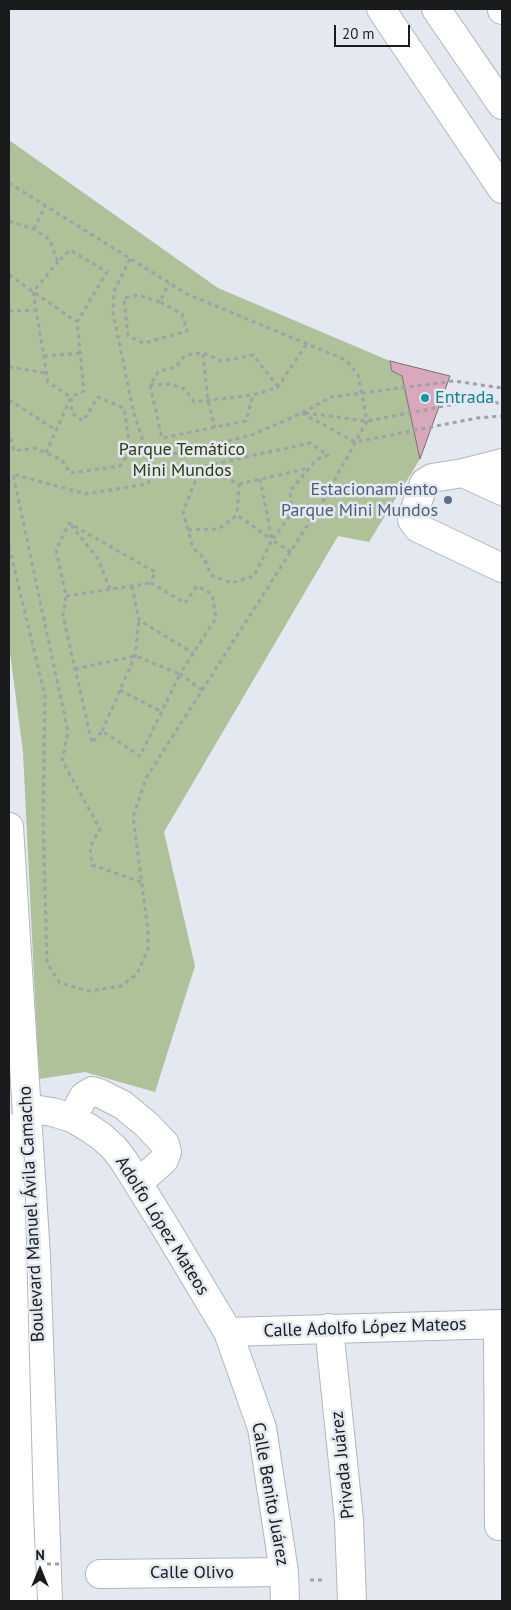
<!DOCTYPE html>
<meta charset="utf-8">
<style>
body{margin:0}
#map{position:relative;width:511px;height:1610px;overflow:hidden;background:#e4e9f1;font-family:"PT Sans",sans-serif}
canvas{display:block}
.frame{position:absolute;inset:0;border:10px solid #191b1d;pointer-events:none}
.north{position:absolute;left:15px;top:1545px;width:50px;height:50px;-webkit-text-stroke:4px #e4e9f1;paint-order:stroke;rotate:0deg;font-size:14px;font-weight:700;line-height:20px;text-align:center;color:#191b1d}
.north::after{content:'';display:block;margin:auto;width:18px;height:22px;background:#191b1d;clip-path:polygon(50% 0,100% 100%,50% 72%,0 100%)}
.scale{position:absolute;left:334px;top:25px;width:76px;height:22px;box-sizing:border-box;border:2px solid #191b1d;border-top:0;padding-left:6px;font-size:15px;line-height:18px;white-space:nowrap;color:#191b1d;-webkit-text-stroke:4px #e4e9f1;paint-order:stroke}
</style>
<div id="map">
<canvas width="511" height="1610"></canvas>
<div class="frame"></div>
<div class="north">N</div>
<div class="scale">20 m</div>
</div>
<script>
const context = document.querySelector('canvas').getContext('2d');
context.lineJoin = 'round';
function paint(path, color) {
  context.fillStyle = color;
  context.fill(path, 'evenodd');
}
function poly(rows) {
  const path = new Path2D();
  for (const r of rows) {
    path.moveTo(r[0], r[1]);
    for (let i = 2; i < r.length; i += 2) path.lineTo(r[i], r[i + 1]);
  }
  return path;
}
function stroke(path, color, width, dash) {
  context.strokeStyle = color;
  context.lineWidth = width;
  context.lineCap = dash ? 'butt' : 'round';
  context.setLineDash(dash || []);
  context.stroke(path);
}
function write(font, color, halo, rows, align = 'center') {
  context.font = font + ' "PT Sans",sans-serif';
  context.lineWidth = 5;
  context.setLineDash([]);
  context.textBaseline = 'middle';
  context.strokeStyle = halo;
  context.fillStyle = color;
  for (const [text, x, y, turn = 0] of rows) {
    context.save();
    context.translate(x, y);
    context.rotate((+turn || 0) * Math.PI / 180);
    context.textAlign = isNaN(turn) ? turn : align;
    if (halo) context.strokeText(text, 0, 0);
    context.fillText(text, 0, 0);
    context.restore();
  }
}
paint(poly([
 [9,140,218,288,390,361,450,376,420,459,369,542,338,536,164,832,195,966,155,1092,85,1072,39,1079,23,752,9,645]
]), '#aec198');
const building = poly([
 [390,361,450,376,420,459,402,376,392,371,390,361]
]);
paint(building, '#d9a8bb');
stroke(building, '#7a7275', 1);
const minor = poly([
 [381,9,502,189],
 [502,463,463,473,432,478,424,483,414,512,412,520,418,528,502,568],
 [463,473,502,491],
 [33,1109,52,1112,72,1118,89,1128,102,1137,114,1148,124,1161,164,1225,228,1332,262,1428,284,1572,285,1601],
 [72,1118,84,1096,92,1091,99,1093,123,1105,147,1125,165,1144,167,1152,164,1160,138,1183],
 [498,1324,499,1526],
 [329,1328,349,1520,352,1601],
 [228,1332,502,1324],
 [100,1574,284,1572]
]);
const major = poly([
 [9,827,36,1257,48,1601]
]);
const highway = poly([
 [436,9,502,105],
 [502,9,502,10],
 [9,1220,36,1257]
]);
stroke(minor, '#b1b6bd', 30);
stroke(major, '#b1b6bd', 30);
stroke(highway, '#b1b6bd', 30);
stroke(poly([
 [9,183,187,294,346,360,358,375,367,421,323,501,146,778,133,817,148,930,148,949,137,974,121,986,89,991,60,983,47,963,43,819,45,696,9,546],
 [9,221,34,229,50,240,58,262,70,250,107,272,77,322,84,391,71,397,72,413,83,421,98,397,124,408,130,450,120,466,70,473,62,460,35,448,14,451,9,432],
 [34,229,45,206],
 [130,259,114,291,113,313,134,414,154,474],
 [9,275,77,322],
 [160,302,138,295,124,298,128,336,144,343,187,331,182,314,160,302,169,283],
 [9,311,36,310],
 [203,354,208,401,215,427],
 [44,356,80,353],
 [9,367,47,373],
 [150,385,169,384,185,389,194,402,253,395],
 [278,387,253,355,222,361,203,353,185,355,176,367,158,372,150,385,162,438,246,421,253,395,278,387,307,343],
 [9,400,56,430],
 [302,413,355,442,477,418,502,416],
 [305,413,367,421,466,402,502,403],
 [46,453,71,397,48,382,33,292,58,262],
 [202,467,239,484,237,515],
 [260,479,272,540,254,576,231,583,211,575,204,558,193,548,183,512,201,467,310,443,328,455,317,459,290,491,292,513,272,540,291,552],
 [239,484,309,468],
 [71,525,98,559,110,589],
 [188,530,219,529,237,515,271,539],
 [132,586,139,620,193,653],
 [66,596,151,583],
 [75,669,135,656,180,674,140,756,102,731,92,743,63,616,66,596,56,550,69,523,155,572,151,583,185,603,197,586,212,594,216,618,180,674,202,690],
 [120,690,162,712],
 [102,731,135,656,139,620],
 [141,882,92,865,90,847,100,829,62,760,68,732,13,474,86,494,147,484,169,455,252,435,302,413,331,397,454,381,502,388],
 [310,1580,326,1580]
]), '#9ea2a8', 3, [4, 4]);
stroke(minor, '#fff', 28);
stroke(major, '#fff', 28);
stroke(highway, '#fff', 28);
const highwayBridge = poly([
 [9,1128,19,1512,23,1601]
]);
stroke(highwayBridge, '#b1b6bd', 30, []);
stroke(poly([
 [47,1564,61,1564]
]), '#9ea2a8', 3, [4, 4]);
stroke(highwayBridge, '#fff', 28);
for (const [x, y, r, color] of [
 [425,398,5,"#0f9aa8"],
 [448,500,5,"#5c6f8a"]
]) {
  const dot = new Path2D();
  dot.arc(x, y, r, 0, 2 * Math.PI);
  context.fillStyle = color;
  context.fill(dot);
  stroke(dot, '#e4e9f1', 2);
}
write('18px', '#0d838f', '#e4e9f1', [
 ["Entrada",435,398]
], 'left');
write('18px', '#2a3c0c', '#e4e9f1', [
 ["Parque Temático",182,450],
 ["Mini Mundos",182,471]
]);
write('18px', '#4e5e75', '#e4e9f1', [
 ["Estacionamiento",438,490],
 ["Parque Mini Mundos",438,511]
], 'right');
write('18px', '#191b1d', '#e4e9f1', [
 ["Boulevard Manuel Ávila Camacho",32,1214,-93],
 ["Adolfo López Mateos",162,1226,58],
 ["Calle Adolfo López Mateos",365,1328,-2],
 ["Privada Juárez",343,1465,-96],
 ["Calle Benito Juárez",270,1494,80],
 ["Calle Olivo",192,1573]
]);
</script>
